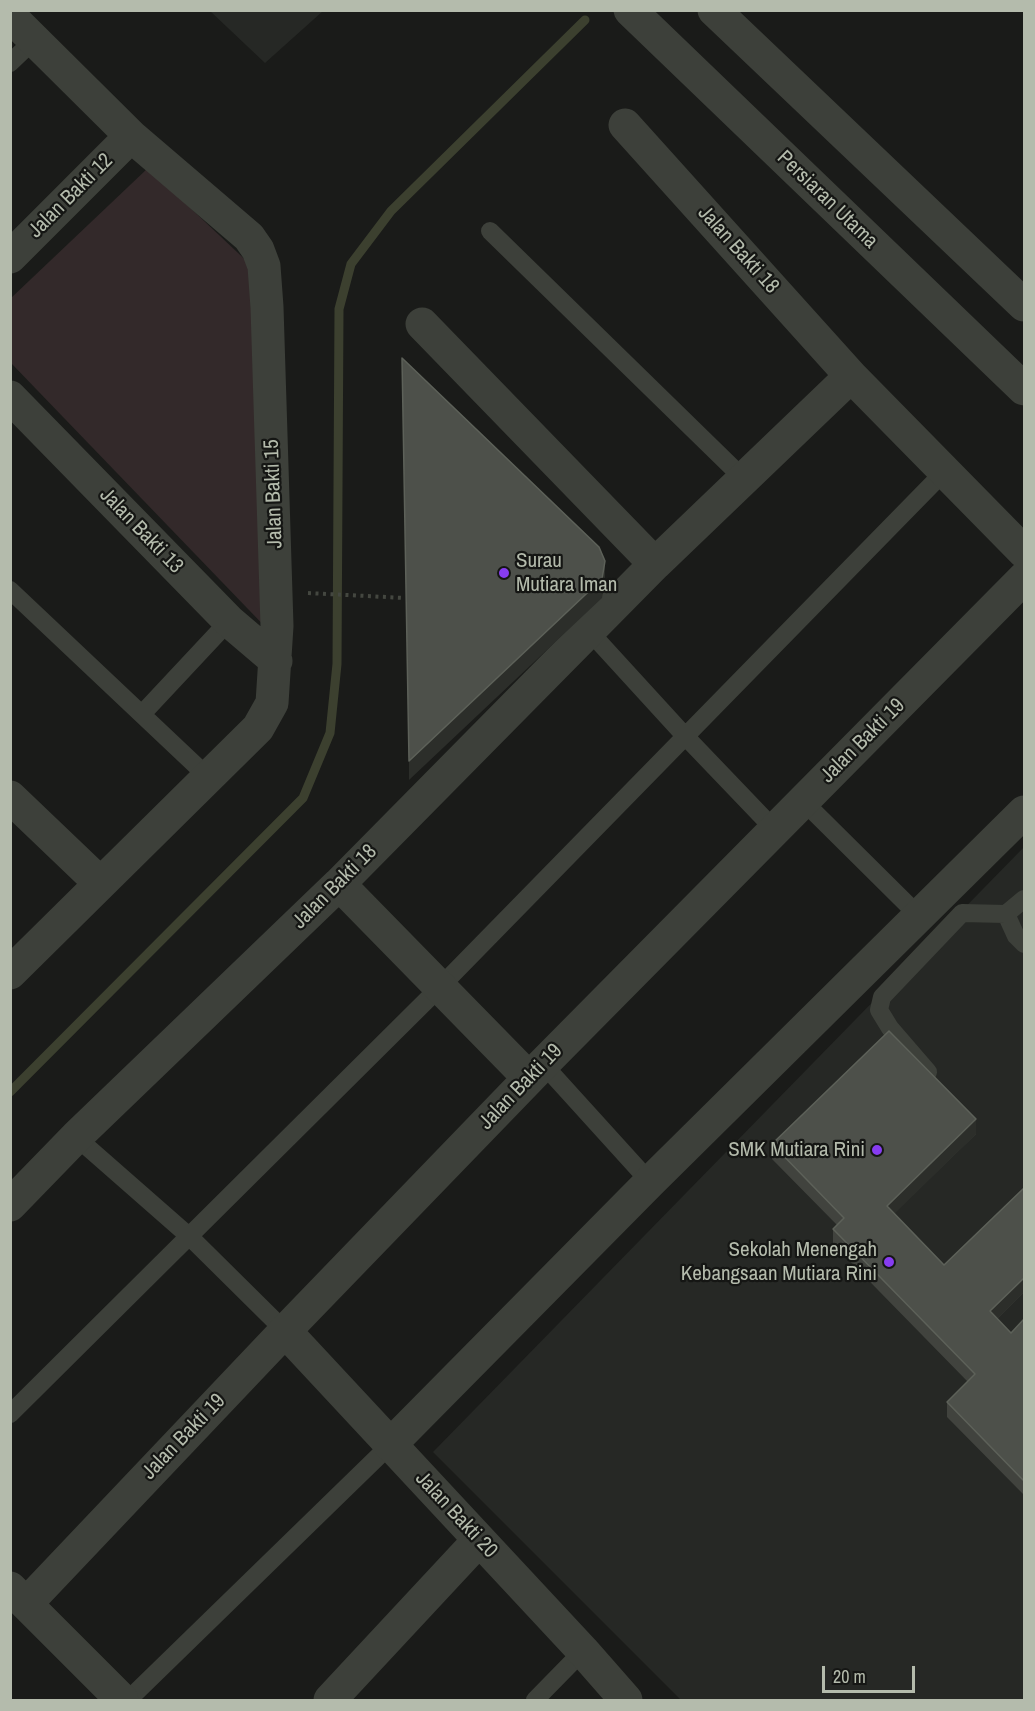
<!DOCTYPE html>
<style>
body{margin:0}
#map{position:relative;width:1035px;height:1711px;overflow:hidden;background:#1a1b19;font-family:"Archivo Narrow",sans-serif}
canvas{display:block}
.frame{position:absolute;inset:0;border:12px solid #b4bbac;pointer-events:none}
.scale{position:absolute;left:822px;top:1666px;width:93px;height:27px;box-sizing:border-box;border:3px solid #b4bbac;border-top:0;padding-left:8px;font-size:18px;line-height:21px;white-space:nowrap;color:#b4bbac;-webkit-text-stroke:4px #151614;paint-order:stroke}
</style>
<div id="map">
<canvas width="1035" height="1711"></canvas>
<div class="frame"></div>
<div class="scale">20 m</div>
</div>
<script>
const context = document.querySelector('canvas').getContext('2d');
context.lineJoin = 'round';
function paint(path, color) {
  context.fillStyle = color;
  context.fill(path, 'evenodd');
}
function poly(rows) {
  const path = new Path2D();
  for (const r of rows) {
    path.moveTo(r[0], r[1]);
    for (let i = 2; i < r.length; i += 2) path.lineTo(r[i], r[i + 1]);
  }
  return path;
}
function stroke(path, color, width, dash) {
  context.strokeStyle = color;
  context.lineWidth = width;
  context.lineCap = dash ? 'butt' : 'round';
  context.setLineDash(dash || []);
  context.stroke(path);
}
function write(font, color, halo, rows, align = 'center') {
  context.font = font + ' "Archivo Narrow",sans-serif';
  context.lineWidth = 4.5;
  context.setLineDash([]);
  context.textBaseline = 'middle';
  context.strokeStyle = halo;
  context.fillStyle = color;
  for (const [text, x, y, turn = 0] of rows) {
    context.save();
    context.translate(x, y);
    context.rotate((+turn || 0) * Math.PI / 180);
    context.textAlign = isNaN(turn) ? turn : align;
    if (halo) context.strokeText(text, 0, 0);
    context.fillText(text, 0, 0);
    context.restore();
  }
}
paint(poly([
 [210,11,323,11,265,63],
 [1024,847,1024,1700,681,1700,433,1452]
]), '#262825');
paint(poly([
 [148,168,255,269,274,636,11,363,11,298]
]), '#33292a');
stroke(poly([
 [10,1092,303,798,330,733,337,664,339,309,351,264,391,211,585,20]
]), '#3c402f', 9);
stroke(poly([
 [308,593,405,598]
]), '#444740', 4, [3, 4.5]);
stroke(poly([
 [10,63,34,40],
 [490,231,744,479],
 [10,590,208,777],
 [589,631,685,736,775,830],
 [142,714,229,621],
 [803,801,919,916],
 [1024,899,1006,914,1016,936,1024,944],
 [543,1064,650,1182],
 [928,1072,890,1028,879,1010,882,997,962,913,1006,914],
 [76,1137,190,1237,285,1331],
 [10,1414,440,987,945,471],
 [128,1700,390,1445],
 [535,1700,583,1651]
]), '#3d403a', 18);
stroke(poly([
 [10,16,131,136,249,237,258,250,264,266,267,307,277,626,272,703,258,728,10,973],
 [625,125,851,376,1024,552],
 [10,257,131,136],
 [422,324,655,564],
 [10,397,229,621,276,661],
 [10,797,100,883],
 [339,884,529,1078],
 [10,1205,76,1137,339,884,655,564,851,376],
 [285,1331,583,1651,626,1700],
 [390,1445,650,1182,1024,812],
 [10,1588,122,1700],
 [26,1604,285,1331,543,1064,1024,578],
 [330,1700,479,1540]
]), '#3d403a', 33);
stroke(poly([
 [630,10,1024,389],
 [714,10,1024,305]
]), '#3d403a', 33);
paint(poly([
 [976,1134,894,1213,944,1265,1024,1188,1024,1292,997,1319,1011,1333,1024,1319,1023,1494,947,1417,947,1402,968,1382,833,1244,833,1229,837,1225,772,1159,772,1144]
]), '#41433e');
paint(poly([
 [605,561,605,580,602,598,409,780,409,761],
 [976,1119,976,1134,887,1221,887,1206],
 [1024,1278,1024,1292,990,1326,990,1311],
 [1024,1478,1024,1493,1023,1494,1023,1480]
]), '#2c2e2a');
const building = poly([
 [402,358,599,547,605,561,602,579,409,761,402,358],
 [889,1031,976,1119,887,1206,944,1265,1024,1188,1024,1278,990,1311,1011,1333,1024,1319,1024,1478,1023,1480,947,1402,975,1374,833,1229,844,1218,772,1144,889,1031]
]);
paint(building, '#4d504a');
stroke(building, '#5d6159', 1.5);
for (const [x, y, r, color] of [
 [504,573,6,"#873cf1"],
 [877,1150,6,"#873cf1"],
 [889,1262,6,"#873cf1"]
]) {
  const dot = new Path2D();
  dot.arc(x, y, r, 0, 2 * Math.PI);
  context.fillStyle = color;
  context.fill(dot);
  stroke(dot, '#151614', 2);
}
write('21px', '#b4bbac', '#151614', [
 ["Jalan Bakti 12",71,196,-45],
 ["Persiaran Utama",827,200,44],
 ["Jalan Bakti 18",738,250,48],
 ["Jalan Bakti 15",274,494,-92],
 ["Jalan Bakti 13",141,531,46],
 ["Jalan Bakti 19",863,741,-45],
 ["Jalan Bakti 18",335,887,-45],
 ["Jalan Bakti 19",521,1087,-46],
 ["Jalan Bakti 19",184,1437,-46],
 ["Jalan Bakti 20",456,1515,47]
]);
write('21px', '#b4bbac', '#151614', [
 ["Surau",516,561,"left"],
 ["Mutiara Iman",516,585,"left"],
 ["SMK Mutiara Rini",865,1150],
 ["Sekolah Menengah",877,1250],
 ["Kebangsaan Mutiara Rini",877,1274]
], 'right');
</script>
